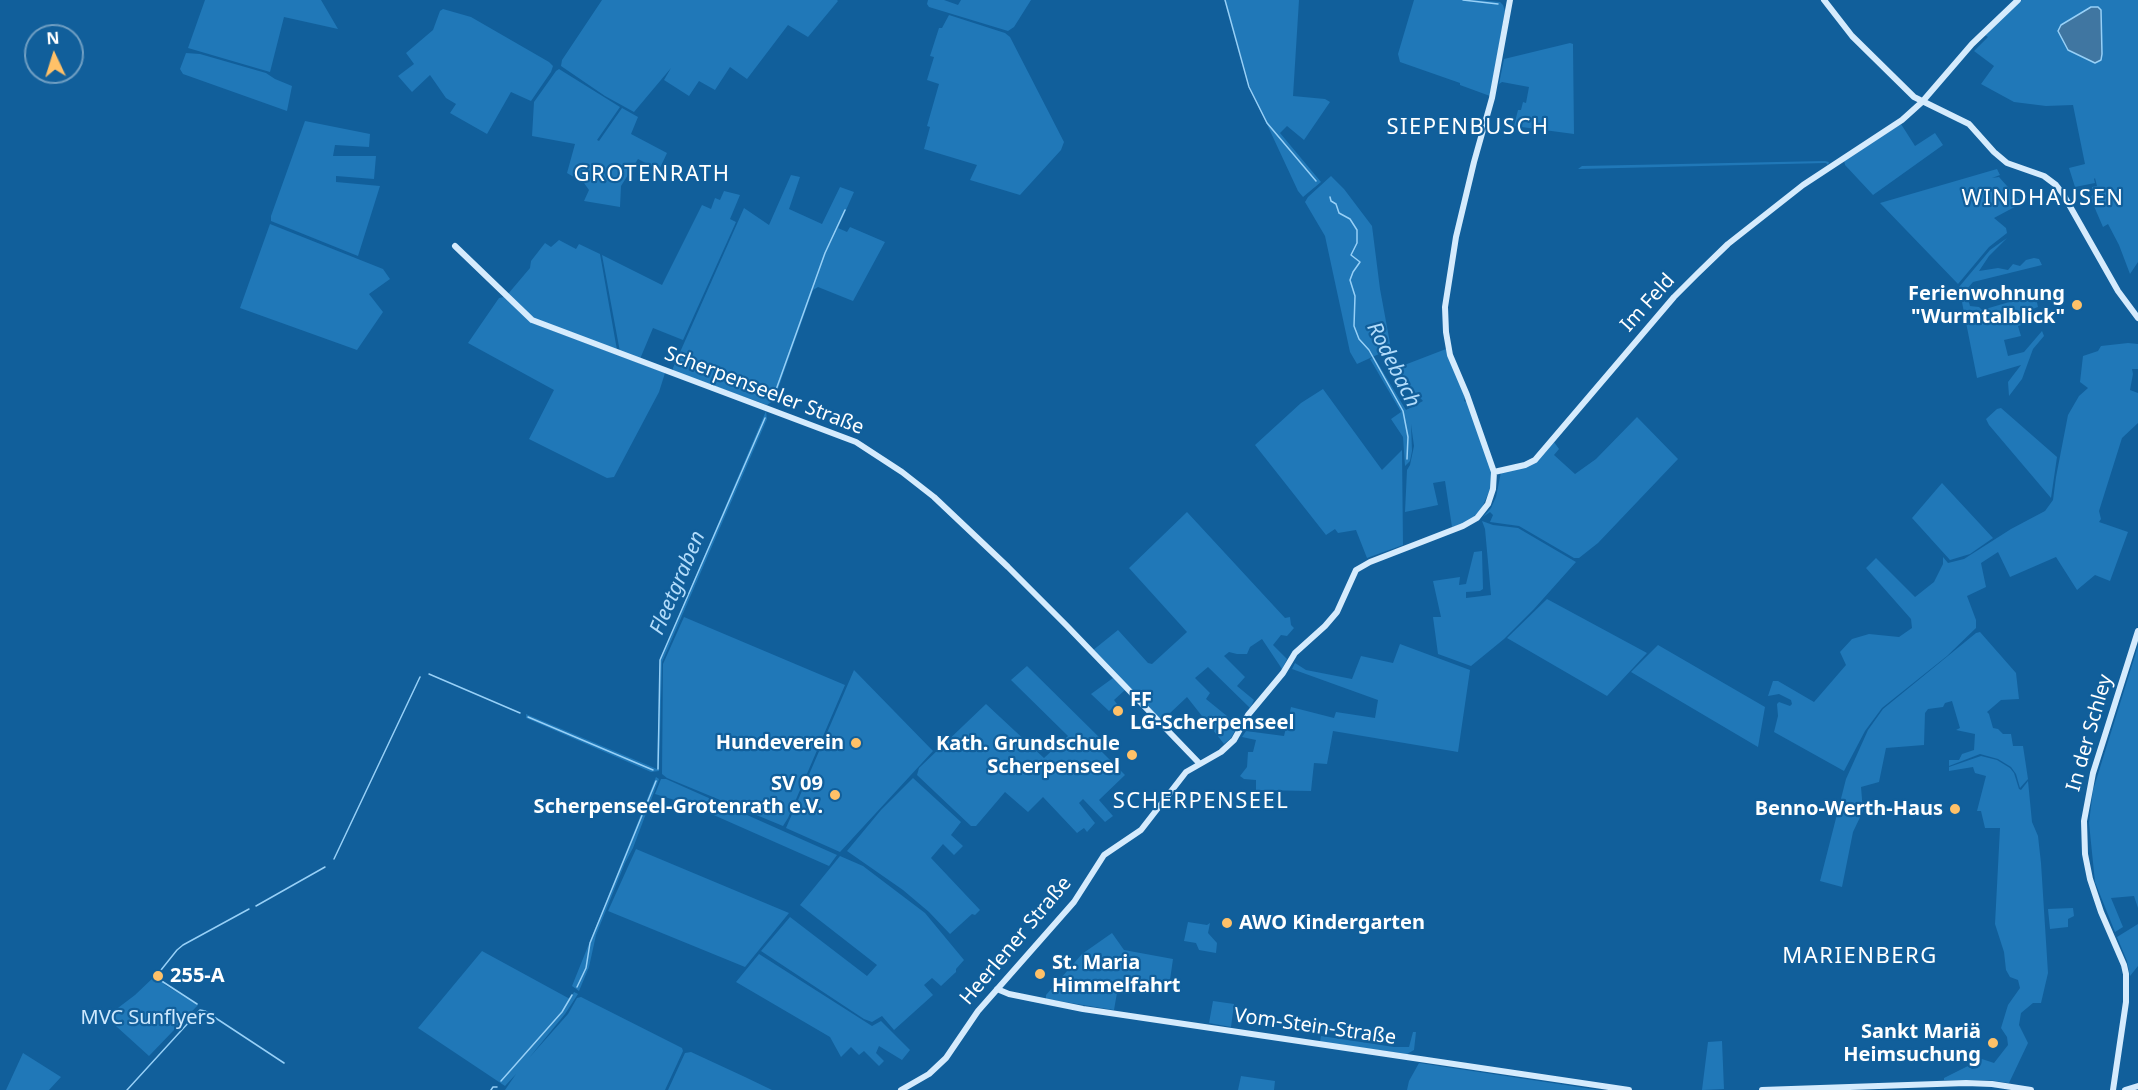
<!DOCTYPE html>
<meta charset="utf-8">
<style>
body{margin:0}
#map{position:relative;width:2138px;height:1090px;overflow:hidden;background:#115f9b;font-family:"Noto Sans",sans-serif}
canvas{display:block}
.north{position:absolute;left:24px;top:24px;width:60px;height:60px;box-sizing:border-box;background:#115f9b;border:2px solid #709fc3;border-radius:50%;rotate:356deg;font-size:16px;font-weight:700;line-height:24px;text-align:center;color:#fff}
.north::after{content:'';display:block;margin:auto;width:21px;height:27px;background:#ffc168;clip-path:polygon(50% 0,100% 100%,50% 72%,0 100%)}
</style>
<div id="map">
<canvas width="2138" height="1090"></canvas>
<div class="north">N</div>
</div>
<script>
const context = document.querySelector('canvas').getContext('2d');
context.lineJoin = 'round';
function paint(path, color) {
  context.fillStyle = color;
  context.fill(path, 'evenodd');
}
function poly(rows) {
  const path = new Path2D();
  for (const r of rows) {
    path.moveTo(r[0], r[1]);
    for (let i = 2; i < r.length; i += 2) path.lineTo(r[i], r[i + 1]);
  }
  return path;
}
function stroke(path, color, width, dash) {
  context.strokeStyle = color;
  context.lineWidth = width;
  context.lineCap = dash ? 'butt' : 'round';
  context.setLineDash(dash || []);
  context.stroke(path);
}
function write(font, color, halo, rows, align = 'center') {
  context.font = font + ' "Noto Sans",sans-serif';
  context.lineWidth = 4.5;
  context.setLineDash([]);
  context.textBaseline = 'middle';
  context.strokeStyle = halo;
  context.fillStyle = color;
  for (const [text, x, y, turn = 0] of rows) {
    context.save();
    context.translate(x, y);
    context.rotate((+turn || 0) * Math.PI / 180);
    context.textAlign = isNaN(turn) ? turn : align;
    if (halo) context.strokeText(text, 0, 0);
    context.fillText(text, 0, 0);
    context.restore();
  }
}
paint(poly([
 [205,0,321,0,338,29,284,17,270,72,188,48],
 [602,0,837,0,838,1,808,37,788,25,747,79,730,67,715,90,699,81,689,96,664,80,671,68,634,112,605,96,561,66,562,60],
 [928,0,944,0,958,5,961,0,1031,0,1014,27,1008,31,929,7,927,4],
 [1225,0,1299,0,1293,96,1325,99,1330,102,1304,140,1287,126,1280,133,1321,182,1303,197,1298,191,1251,90],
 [1414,0,1478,0,1500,2,1503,5,1505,11,1490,96,1460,85,1460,83,1400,62,1398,54],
 [2022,0,2138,0,2138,262,2130,274,2119,245,2108,224,2103,227,2090,197,2094,194,2092,187,2097,186,2095,178,2094,179,2095,183,2075,187,2069,168,2085,164,2073,105,2046,106,2014,102,1981,84,1994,66,1974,51,1988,37,1985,35],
 [443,9,471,17,549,62,553,66,551,72,531,101,511,92,487,134,450,113,456,104,446,98,430,75,412,92,398,76,414,64,406,53,433,30,440,11],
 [949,15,1005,33,1010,37,1064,142,1061,150,1020,195,970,180,977,165,924,149,930,127,927,126,939,84,927,80,934,57,930,56,939,28,942,28],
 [1570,43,1573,44,1573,46,1574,134,1514,126,1518,110,1521,110,1523,102,1526,103,1529,87,1502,82,1499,84,1504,59],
 [186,53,200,54,266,73,275,79,292,86,287,111,183,74,180,69],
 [559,69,620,107,597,140,599,141,622,108,638,117,631,134,667,153,659,170,638,159,621,186,620,207,584,201,589,190,584,183,567,173,575,144,532,136,534,102,556,71],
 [305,121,370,134,369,147,335,145,333,156,376,156,374,179,336,176,336,182,380,186,358,256,271,221,271,216],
 [1901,124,1915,146,1935,133,1943,145,1873,195,1845,165,1844,160],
 [1825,161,1829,162,1828,165,1826,163,1578,169,1582,166],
 [1997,169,2000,175,1992,178,1999,177,2022,203,1994,218,2006,228,2007,233,1989,247,1958,284,1880,203],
 [791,175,800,177,789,209,822,224,840,187,854,192,838,228,847,232,850,227,885,242,853,301,818,287,813,290,774,400,767,405,673,371,673,368,744,208,769,225],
 [1331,176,1344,189,1372,226,1380,289,1390,343,1390,349,1357,364,1350,352,1325,236,1305,202,1308,197],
 [724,191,740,195,730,219,736,222,683,340,653,328,640,359,620,352,602,255,662,285,702,205,711,209,715,198,720,200],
 [270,224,383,269,390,279,369,294,383,312,357,350,240,308],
 [2007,238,1989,256,1979,271,1998,268,2008,270,2013,264,2020,266,2026,260,2034,258,2039,259,2042,265,1973,282,1967,289,1967,296,1970,306,1979,307,1982,310,2023,298,2025,300,2036,298,2038,307,2030,310,2030,313,2039,311,2041,319,2018,326,2021,336,2004,340,2008,356,2024,352,2042,331,2044,336,2033,349,2022,379,2009,396,2008,382,2021,365,1977,378,1959,287,1990,250],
 [559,240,576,249,579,244,600,254,617,350,536,320,508,294,530,268,531,261,545,243,551,247],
 [504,297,532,323,665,373,659,392,614,477,607,478,529,439,554,390,468,343,499,298],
 [2128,343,2138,344,2138,369,2132,369,2133,374,2130,390,2138,393,2138,423,2122,438,2099,511,2101,519,2099,522,2128,532,2110,581,2095,575,2077,590,2056,557,2010,577,1998,552,1981,563,1986,587,1967,596,1976,620,1976,628,1947,656,1882,708,1865,731,1844,771,1774,732,1778,716,1777,704,1779,702,1790,706,1792,704,1791,700,1779,694,1768,696,1773,681,1778,681,1814,702,1846,665,1840,652,1852,639,1869,634,1899,637,1912,628,1911,619,1866,568,1876,558,1915,597,1934,582,1943,564,1943,557,1948,563,1964,559,2011,529,2045,511,2053,500,2056,477,2068,415,2079,396,2088,388,2080,382,2083,356,2098,351,2101,346],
 [1446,349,1465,397,1464,401,1467,402,1479,434,1491,470,1492,485,1480,512,1468,522,1452,527,1445,481,1433,483,1438,505,1405,512,1407,470,1410,465,1414,446,1411,424,1412,451,1410,461,1405,466,1403,437,1391,419,1401,412,1370,359,1374,357,1406,410,1423,401,1394,369],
 [1323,389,1382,470,1402,450,1403,545,1367,558,1356,530,1338,533,1335,529,1326,535,1255,445,1301,403],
 [2001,408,2057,457,2051,498,1989,425,1986,419,1997,409],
 [766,411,767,419,662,662,659,771,651,772,526,718,526,714,657,769,660,660],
 [1637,417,1678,459,1598,543,1579,558,1574,558,1519,526,1490,522,1493,515,1490,512,1483,517,1491,508,1496,497,1501,472,1527,466,1554,442,1559,449,1554,455,1575,474,1596,459],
 [1942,483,1993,538,1970,554,1950,560,1912,518],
 [1187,512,1285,618,1290,617,1291,625,1294,628,1287,636,1281,635,1273,645,1287,659,1282,669,1262,639,1250,647,1247,654,1237,654,1229,652,1224,656,1245,677,1237,686,1254,700,1250,708,1208,667,1195,678,1210,693,1206,699,1238,725,1231,738,1224,744,1187,697,1169,714,1172,717,1164,725,1092,651,1118,630,1148,663,1152,664,1187,632,1129,568],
 [1482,521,1493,525,1518,528,1576,562,1534,609,1504,639,1471,666,1438,654,1433,617,1441,617,1433,581,1460,577,1459,585,1466,584,1474,552,1482,551,1483,589,1480,591,1466,592,1466,598,1491,595,1485,529],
 [1547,599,1647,653,1607,696,1507,638],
 [684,617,845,685,788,818,783,826,667,778,662,774,663,664],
 [1980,632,2016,673,2019,699,2001,700,1987,712,1989,714,1993,728,1998,729,2003,734,2011,734,2013,746,2023,746,2028,779,2020,788,2016,774,2011,767,1998,759,1980,754,1949,766,1949,760,1959,760,1962,754,1974,750,1975,734,1956,730,1960,728,1952,701,1945,703,1943,707,1928,709,1925,713,1924,745,1886,748,1879,782,1861,787,1863,811,1853,832,1842,887,1820,881,1846,779,1868,730,1883,709,1976,633],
 [1400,644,1470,670,1458,752,1333,731,1327,764,1314,763,1311,791,1256,790,1256,780,1244,779,1240,776,1247,767,1248,752,1253,752,1256,740,1242,737,1246,731,1284,736,1291,707,1334,718,1336,712,1375,718,1378,700,1292,669,1295,663,1306,670,1352,679,1361,656,1393,663],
 [1658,645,1765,707,1758,747,1631,672],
 [2138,646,2138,908,2134,896,2111,898,2123,927,2115,932,2095,882,2089,823,2093,790],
 [1027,666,1106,744,1100,750,1125,775,1099,800,1113,816,1105,822,1083,799,1079,803,1095,823,1087,832,1084,828,1077,833,1043,797,1028,812,1005,792,976,826,971,826,917,775,919,768,986,704,1044,758,1068,736,1011,680],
 [854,670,933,751,840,852,786,828],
 [1113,678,1125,690,1114,700,1117,704,1109,711,1091,694],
 [1981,756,1997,760,2010,768,2014,773,2019,789,2021,790,2028,781,2032,822,2038,836,2041,863,2048,973,2041,1003,2033,1003,2021,1013,2019,1025,2028,1043,2009,1083,1989,1080,1944,1080,1944,1078,1968,1066,1972,1069,1978,1068,1979,1061,1982,1059,1994,1063,2008,1045,2007,1037,2001,1028,2008,1005,2020,988,2018,980,2010,977,2006,970,2004,952,1995,924,2000,828,1985,828,1981,811,1977,811,1986,776,1975,773,1973,767,1949,771,1949,767],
 [656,777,659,779,633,848,625,863,596,935,589,967,579,991,572,986],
 [913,778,961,822,951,835,963,846,954,855,943,844,931,858,980,910,975,915,972,914,950,934,929,912,903,890,847,851,881,810],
 [661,779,666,779,837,855,829,866,691,805,655,794],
 [636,849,789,913,745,967,608,911],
 [840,856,863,866,925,913,964,960,956,969,956,972,941,986,932,978,924,985,933,995,894,1030,882,1016,872,1022,864,1019,761,951,790,917,867,976,877,965,800,905],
 [2073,908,2074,916,2068,919,2068,927,2050,929,2048,909],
 [1188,922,1207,925,1210,923,1208,933,1217,943,1216,953,1199,950,1196,943,1184,941],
 [2138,924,2138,966,2130,976,2127,961,2117,937],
 [1112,933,1124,950,1173,959,1168,994,1118,987,1114,1010,1046,999,1046,995,1082,954],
 [482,951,570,999,574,992,578,994,565,1014,529,1058,568,1014,577,998,581,997,682,1048,683,1051,665,1090,505,1090,516,1074,505,1086,418,1028],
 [759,954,872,1026,881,1021,910,1050,902,1060,879,1046,876,1053,884,1061,879,1066,864,1051,859,1055,851,1047,841,1057,830,1037,736,982],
 [155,976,158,976,165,985,198,1005,149,1056,106,1017,135,995],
 [1213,1001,1234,1004,1231,1027,1209,1023],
 [1413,1032,1416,1032,1414,1050,1407,1054,1320,1042,1321,1036,1394,1047,1409,1047],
 [1722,1041,1724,1089,1702,1090,1708,1042],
 [691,1052,745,1077,772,1090,668,1090,685,1053],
 [23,1053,61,1077,49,1090,6,1090],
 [1419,1063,1592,1089,1600,1090,1407,1090,1409,1081],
 [1241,1076,1275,1081,1274,1090,1238,1090]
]), '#2078b8');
const water = poly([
 [2091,7,2098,7,2101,10,2102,54,2101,60,2095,63,2068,50,2058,31,2061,25,2091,7]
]);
paint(water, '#4076a1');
stroke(water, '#97d0f7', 1.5);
stroke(poly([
 [1225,0,1249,87,1267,123,1316,181],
 [1463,0,1498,4],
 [1330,197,1331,201,1336,204,1339,213,1350,219,1357,230,1357,243,1351,255,1360,262,1353,272,1350,280,1355,296,1354,326,1359,339,1369,350,1403,411,1408,437,1407,459],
 [772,401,825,253,845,210],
 [429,674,520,713],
 [528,717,653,770],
 [658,769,660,660,765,418],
 [334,859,420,677],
 [256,906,325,867],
 [577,987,586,968,590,943,656,781],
 [197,1004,157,978,157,975,177,950,183,945,249,909],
 [501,1081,562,1012,572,995],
 [127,1090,200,1010,205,1011,284,1063],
 [491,1090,493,1087,497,1087]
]), '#97d0f7', 1.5);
stroke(poly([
 [1824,0,1852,36,1914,97,1969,124,1994,152,2007,163,2044,176,2056,185,2063,194,2118,291,2138,318],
 [455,246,532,320,856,442,902,472,934,497,1008,567,1067,626,1199,763],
 [1494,472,1525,465,1535,460,1674,297,1697,274,1728,244,1803,185,1902,120,1922,102,1972,44,2018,0],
 [997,989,1009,994,1083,1009,1629,1090],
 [901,1090,929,1074,946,1058,978,1011,1074,902,1104,855,1141,830,1186,772,1221,752,1234,740,1248,715,1283,673,1295,653,1325,626,1337,612,1356,570,1370,562,1463,526,1477,518,1488,504,1493,489,1494,472,1467,395,1450,355,1446,332,1445,307,1456,237,1474,162,1492,98,1510,0],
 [1762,1090,1966,1083,1992,1084,2031,1090],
 [2113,1090,2126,1002,2126,974,2124,965,2101,912,2090,879,2085,854,2084,821,2093,773,2138,631],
 [2125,1090,2138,1086]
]), '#d5ebfd', 6);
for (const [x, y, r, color] of [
 [2077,305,6,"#ffc168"],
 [1118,711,6,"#ffc168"],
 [856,743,6,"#ffc168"],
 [1132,755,6,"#ffc168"],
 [835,795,6,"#ffc168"],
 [1955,809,6,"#ffc168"],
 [1227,923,6,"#ffc168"],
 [1040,974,6,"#ffc168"],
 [158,976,6,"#ffc168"],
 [1993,1043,6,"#ffc168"]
]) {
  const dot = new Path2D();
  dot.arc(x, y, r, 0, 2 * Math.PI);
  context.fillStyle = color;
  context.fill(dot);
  stroke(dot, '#115f9b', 2);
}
write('bold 20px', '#fff', '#115f9b', [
 ["Ferienwohnung",2065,294],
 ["\"Wurmtalblick\"",2065,317],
 ["FF",1130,700,"left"],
 ["LG-Scherpenseel",1130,723,"left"],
 ["Hundeverein",844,743],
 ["Kath. Grundschule",1120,744],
 ["Scherpenseel",1120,767],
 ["SV 09",823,784],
 ["Scherpenseel-Grotenrath e.V.",823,807],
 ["Benno-Werth-Haus",1943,809],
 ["AWO Kindergarten",1239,923,"left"],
 ["St. Maria",1052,963,"left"],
 ["Himmelfahrt",1052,986,"left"],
 ["255-A",170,976,"left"],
 ["Sankt Mariä",1981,1032],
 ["Heimsuchung",1981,1055]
], 'right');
write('20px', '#fff', '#115f9b', [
 ["Im Feld",1648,303,-48],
 ["Scherpenseeler Straße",764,391,21],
 ["In der Schley",2090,733,-74],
 ["Heerlener Straße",1016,941,-50],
 ["Vom-Stein-Straße",1315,1027,8]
]);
write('20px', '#cee9fe', '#115f9b', [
 ["MVC Sunflyers",148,1018]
]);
write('italic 21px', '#b2dcfb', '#115f9b', [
 ["Rodebach",1393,365,63],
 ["Fleetgraben",678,583,-67]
]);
context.letterSpacing = '1.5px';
write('22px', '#fff', '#115f9b', [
 ["SIEPENBUSCH",1468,128],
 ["GROTENRATH",652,175],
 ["WINDHAUSEN",2043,199],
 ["SCHERPENSEEL",1201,802],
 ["MARIENBERG",1860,957]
]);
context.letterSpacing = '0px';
</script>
